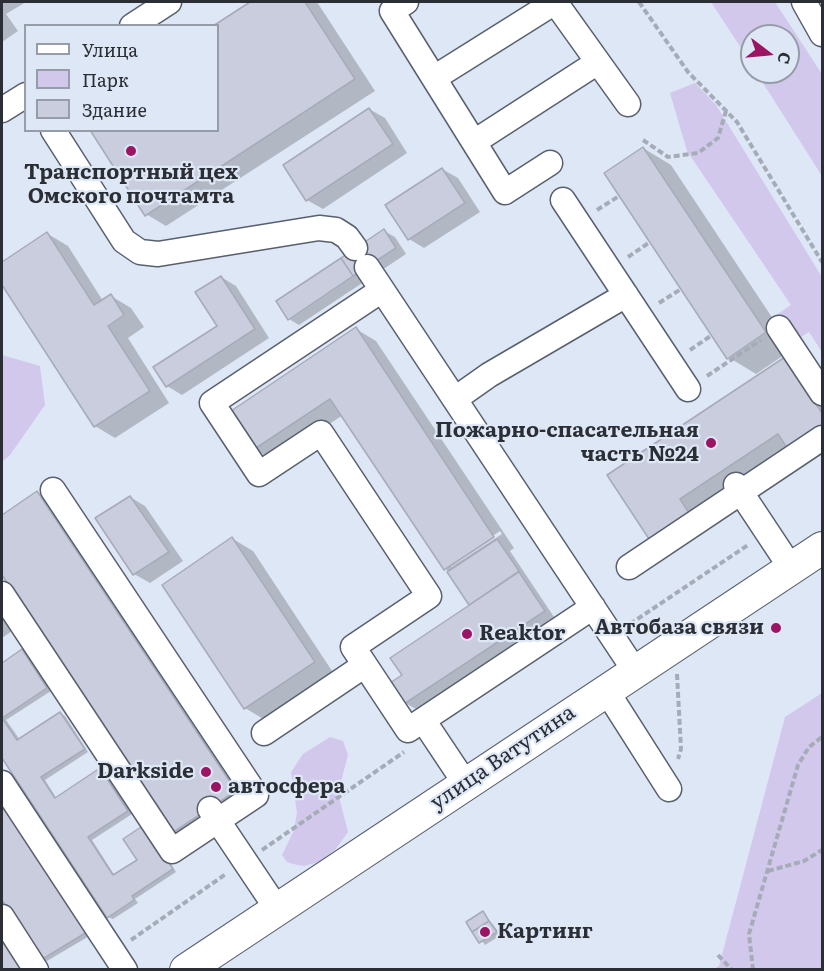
<!DOCTYPE html>
<meta charset="utf-8">
<style>
body{margin:0}
#map{position:relative;width:824px;height:971px;overflow:hidden;background:#dee7f6;font-family:Literata,serif}
canvas{display:block}
.frame{position:absolute;inset:0;border:3px solid #2b2e34;pointer-events:none}
.legend{position:absolute;left:24px;top:24px;width:195px;height:108px;box-sizing:border-box;background:#dee7f6;border:2px solid #969da8;margin:0;padding:8px 10px;list-style:none;font-size:18px;color:#2b2e34}
.legend li{display:flex;align-items:center;gap:12px;height:30px}
.legend b{width:30px;border:2px solid #969da8}
.north{position:absolute;left:740px;top:24px;width:60px;height:60px;box-sizing:border-box;background:#dee7f6;border:2px solid #969da8;border-radius:50%;rotate:106deg;font-size:16px;font-weight:700;line-height:24px;text-align:center;color:#2b2e34}
.north::after{content:'';display:block;margin:auto;width:21px;height:27px;background:#9c1464;clip-path:polygon(50% 0,100% 100%,50% 72%,0 100%)}
</style>
<div id="map">
<canvas width="824" height="971"></canvas>
<div class="frame"></div>
<ul class="legend">
<li><b style="height:8px;background:#fff"></b>Улица</li>
<li><b style="height:16px;background:#d2c8ec"></b>Парк</li>
<li><b style="height:16px;background:#cacddd"></b>Здание</li>
</ul>
<div class="north">С</div>
</div>
<script>
const context = document.querySelector('canvas').getContext('2d');
context.lineJoin = 'round';
function paint(path, color) {
  context.fillStyle = color;
  context.fill(path, 'evenodd');
}
function poly(rows) {
  const path = new Path2D();
  for (const r of rows) {
    path.moveTo(r[0], r[1]);
    for (let i = 2; i < r.length; i += 2) path.lineTo(r[i], r[i + 1]);
  }
  return path;
}
function stroke(path, color, width, dash) {
  context.strokeStyle = color;
  context.lineWidth = width;
  context.lineCap = dash ? 'butt' : 'round';
  context.setLineDash(dash || []);
  context.stroke(path);
}
function write(font, color, halo, rows, align = 'center') {
  context.font = font + ' Literata,serif';
  context.lineWidth = 4.5;
  context.setLineDash([]);
  context.textBaseline = 'middle';
  context.strokeStyle = halo;
  context.fillStyle = color;
  for (const [text, x, y, turn = 0] of rows) {
    context.save();
    context.translate(x, y);
    context.rotate((+turn || 0) * Math.PI / 180);
    context.textAlign = isNaN(turn) ? turn : align;
    if (halo) context.strokeText(text, 0, 0);
    context.fillText(text, 0, 0);
    context.restore();
  }
}
paint(poly([
 [711,2,775,2,822,74,822,176,756,72,788,72,788,36,752,36,752,65],
 [695,83,716,105,822,277,822,352,809,332,793,342,775,316,791,305,687,151,670,93],
 [2,355,40,366,45,405,10,455,2,462],
 [822,693,822,969,714,969,719,966,785,717],
 [330,737,343,741,348,755,338,793,348,832,335,850,319,862,304,866,293,864,287,862,282,855,294,830,297,813,291,772,303,754]
]), '#d2c8ec');
paint(poly([
 [2,2,26,2,6,14,18,31,2,42],
 [253,2,317,2,375,91,166,226,146,214,218,130,216,26],
 [369,109,385,118,407,153,323,209,307,200],
 [643,148,671,165,793,349,756,374,728,357],
 [442,169,458,178,480,212,424,248,409,239],
 [384,231,395,237,406,254,299,325,289,319],
 [48,234,68,246,103,301,111,296,131,308,144,327,128,338,169,403,115,438,95,426,2,282,2,264],
 [221,277,236,286,269,338,182,395,167,386,219,326],
 [356,329,376,341,514,548,510,551,554,617,416,709,405,703,404,676,471,606,343,415,274,461,254,449],
 [500,531,502,534,451,567,451,563],
 [822,396,822,453,810,461,791,450,650,538,609,476],
 [38,493,48,499,245,797,184,838,173,832,2,572,2,517],
 [130,497,145,506,183,561,150,583,134,574],
 [233,539,253,551,334,674,265,720,245,708,164,585],
 [2,614,12,631,2,638],
 [22,651,26,654,51,691,6,720,20,740,60,713,65,716,88,752,45,780,57,799,100,770,105,773,132,814,92,840,115,876,139,860,149,830,176,872,135,899,138,903,113,919,108,917,2,755,2,664],
 [2,800,91,935,47,961,42,959,2,897],
 [483,912,501,935,485,945,468,922]
]), '#0003');
const building = poly([
 [250,2,305,2,355,79,145,216,90,130,218,130,218,26,213,26,250,2],
 [369,108,393,144,306,201,283,165,369,108],
 [643,147,766,332,727,359,604,173,643,147],
 [442,168,465,203,408,240,385,205,442,168],
 [384,229,396,248,353,276,341,258,384,229],
 [47,232,94,305,111,294,124,315,108,326,150,391,94,427,2,285,2,262,47,232],
 [341,258,353,276,288,320,276,301,341,258],
 [221,276,255,329,166,387,153,367,217,326,195,292,221,276],
 [356,327,494,537,444,570,330,399,253,450,228,413,356,327],
 [785,357,822,413,822,428,789,451,778,434,680,499,689,513,649,539,607,475,785,357],
 [37,491,236,791,172,833,2,575,2,515,37,491],
 [130,496,169,552,133,575,95,518,130,496],
 [232,537,315,662,244,709,162,585,232,537],
 [497,539,519,571,469,605,447,572,497,539],
 [519,572,545,611,404,704,390,683,402,675,390,658,519,572],
 [22,649,47,688,2,718,17,740,60,712,85,749,41,777,55,798,100,768,128,811,88,837,113,875,137,860,123,839,144,825,173,869,132,896,134,900,107,918,2,758,2,663,22,649],
 [2,803,87,932,41,960,2,900,2,803],
 [483,911,489,921,472,932,466,922,483,911],
 [489,921,497,932,479,943,472,932,489,921],
 [2,932,26,969,2,970,2,932]
]);
paint(building, '#cacddd');
stroke(building, '#a7aab9', 1.5);
const minor = poly([
 [406,2,392,11,505,192,550,163],
 [555,2,628,104],
 [804,2,822,34],
 [132,26,169,2],
 [434,78,555,2],
 [2,110,26,95],
 [53,130,124,241,140,252,158,254,319,228,336,230,347,237,355,248],
 [474,142,598,62],
 [563,200,688,389],
 [367,267,635,671],
 [382,290,212,403,259,474,321,433,429,596,353,647,408,730,423,720],
 [779,328,822,393],
 [455,399,489,375,626,295],
 [736,485,791,568],
 [629,567,822,438],
 [2,594,172,851,256,795,53,490],
 [606,690,669,789],
 [264,733,365,665],
 [2,783,125,970],
 [465,783,423,720,593,607],
 [210,809,277,909],
 [2,917,36,970]
]);
const major = poly([
 [186,970,822,548]
]);
stroke(minor, '#59606d', 27);
stroke(major, '#59606d', 34);
stroke(poly([
 [639,2,688,72,737,122,822,262],
 [643,140,668,157,698,153,718,138,726,111],
 [597,210,619,196],
 [628,257,650,242],
 [659,303,681,289],
 [690,350,712,335],
 [707,376,761,340],
 [630,624,748,545],
 [677,674,681,749,678,759],
 [262,850,404,752],
 [768,871,804,861,822,850],
 [131,940,226,874],
 [718,955,732,970],
 [753,970,749,934,798,765,809,747,822,737]
]), '#a5acb8', 4, [6, 3]);
stroke(minor, '#fff', 24);
stroke(major, '#fff', 32);
for (const [x, y, r, color] of [
 [131,151,6,"#9c1464"],
 [711,443,6,"#9c1464"],
 [776,628,6,"#9c1464"],
 [467,634,6,"#9c1464"],
 [206,772,6,"#9c1464"],
 [216,787,6,"#9c1464"],
 [485,932,6,"#9c1464"]
]) {
  const dot = new Path2D();
  dot.arc(x, y, r, 0, 2 * Math.PI);
  context.fillStyle = color;
  context.fill(dot);
  stroke(dot, '#dee7f6', 2);
}
write('bold 21px', '#2b2e34', '#dee7f6', [
 ["Транспортный цех",131,173,"center"],
 ["Омского почтамта",131,197,"center"],
 ["Пожарно-спасательная",699,431],
 ["часть №24",699,455],
 ["Автобаза связи",764,628],
 ["Reaktor",479,634,"left"],
 ["Darkside",194,772],
 ["автосфера",228,787,"left"],
 ["Картинг",497,932,"left"]
], 'right');
write('21px', '#2b2e34', '#dee7f6', [
 ["улица Ватутина",503,758,-34]
]);
</script>
